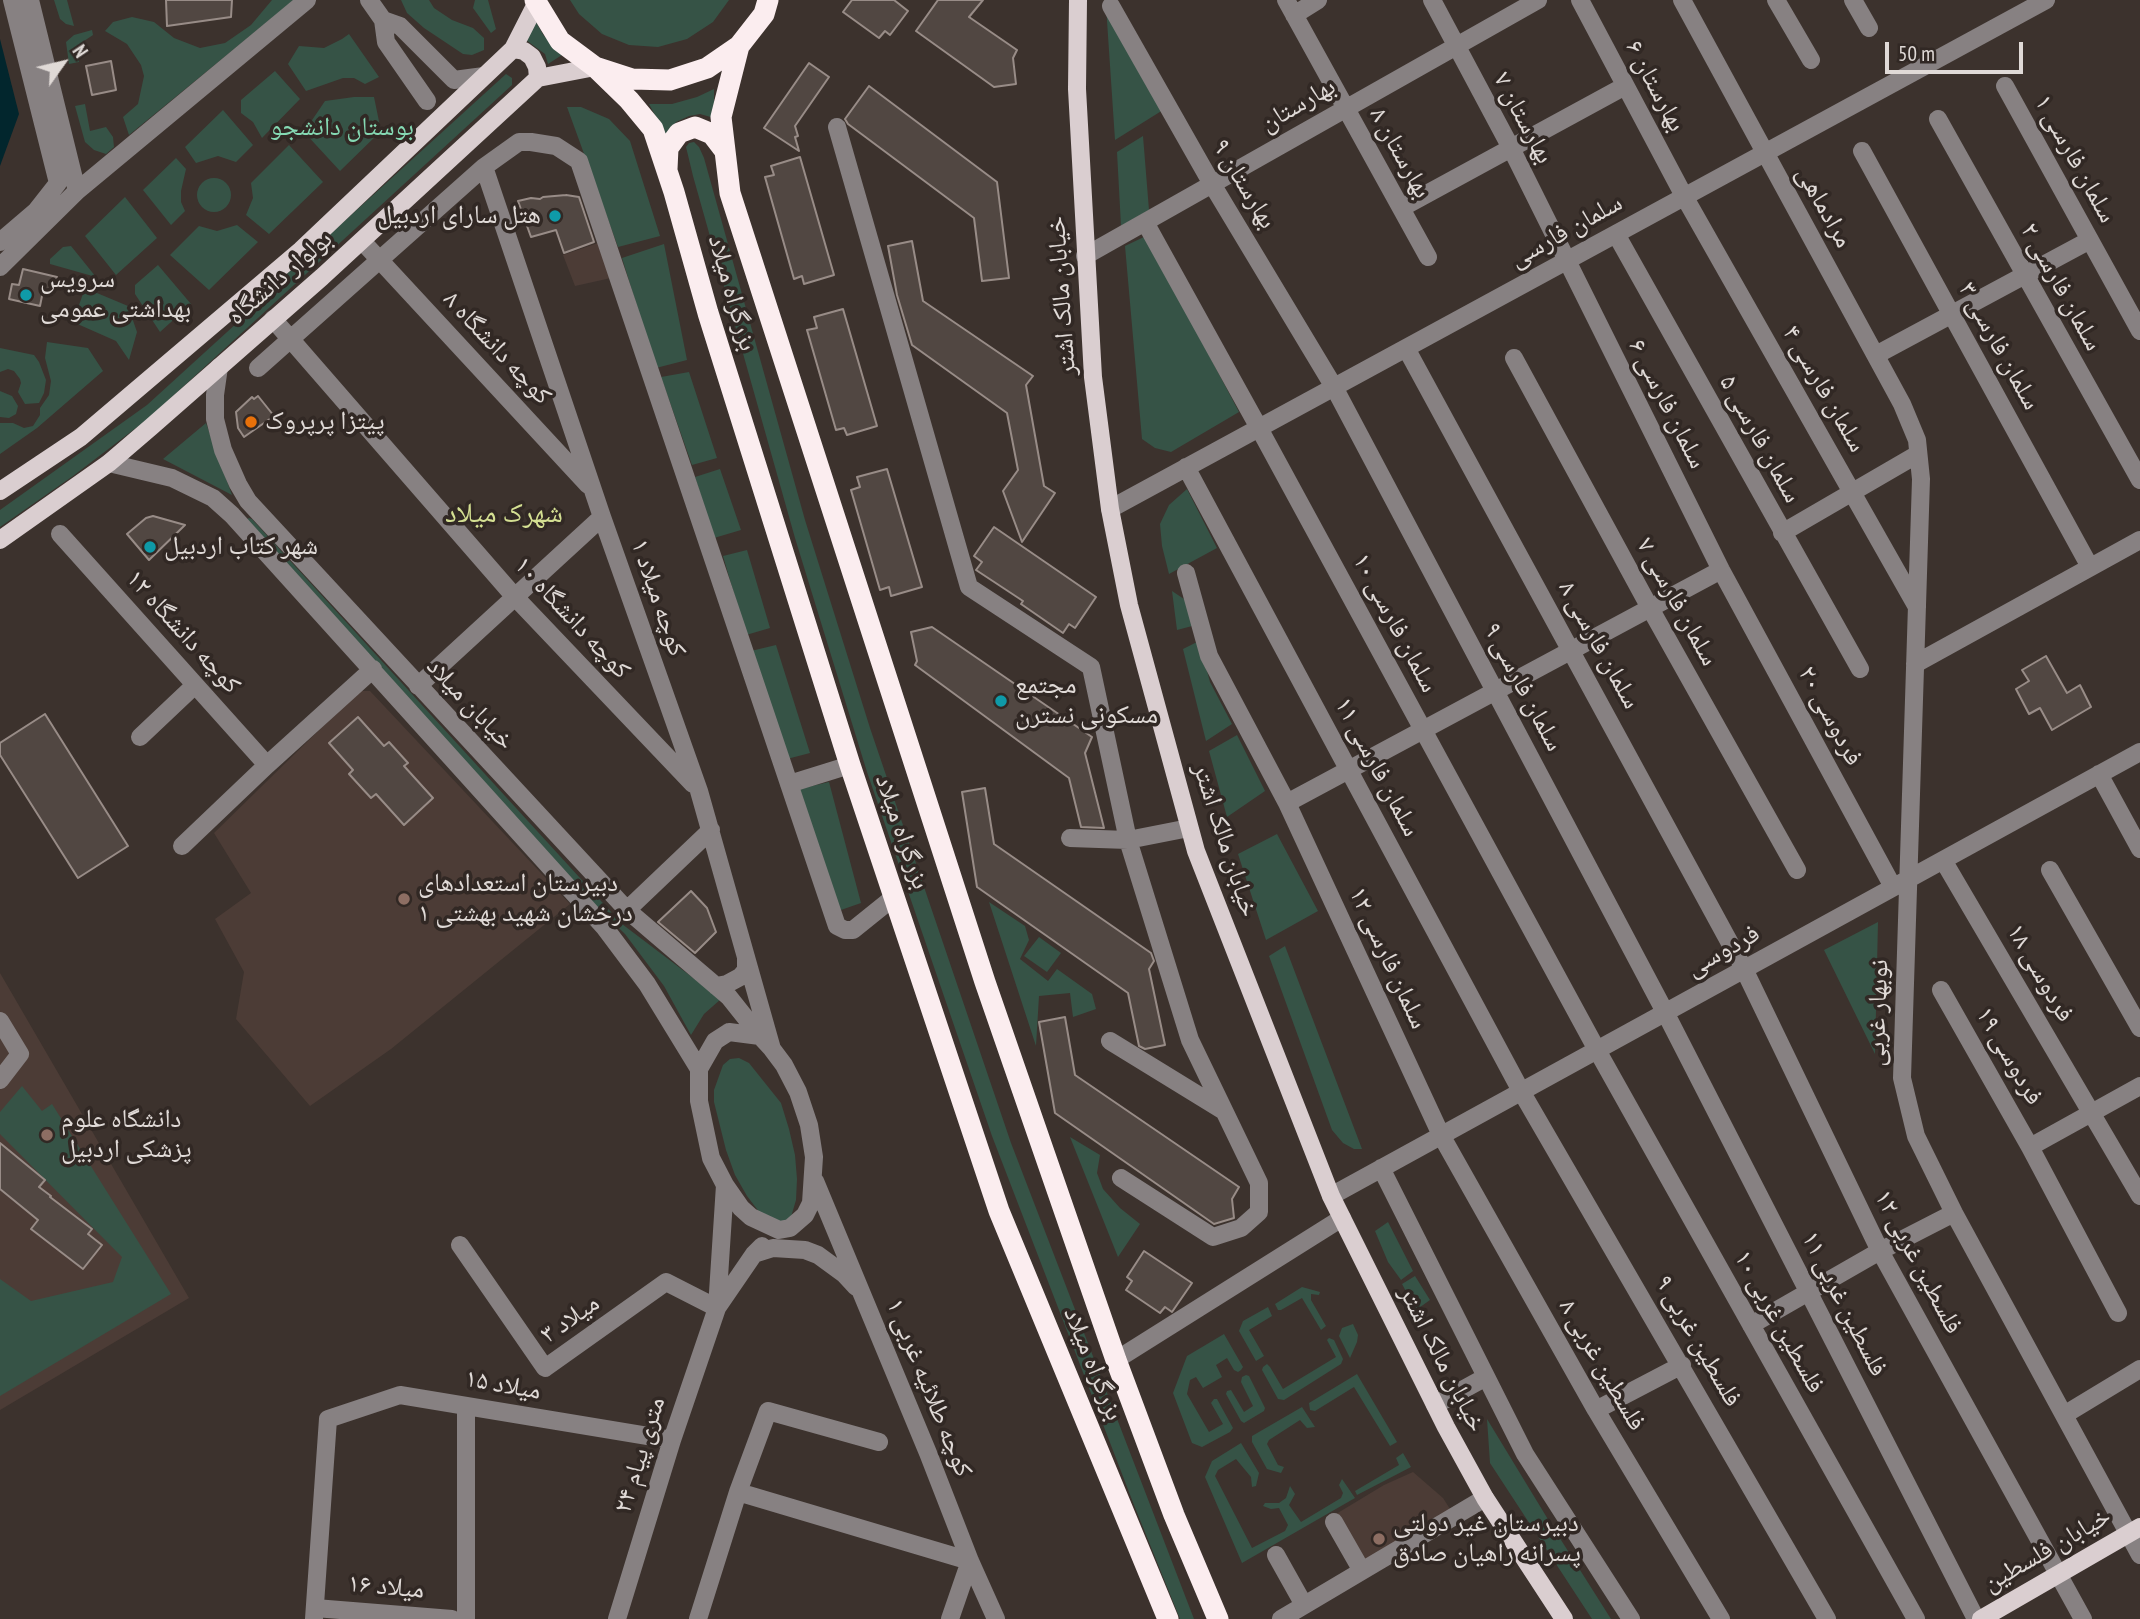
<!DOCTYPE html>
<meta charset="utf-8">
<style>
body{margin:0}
#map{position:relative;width:2140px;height:1619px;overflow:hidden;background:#3c322d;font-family:"PT Sans Narrow",sans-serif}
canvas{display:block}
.north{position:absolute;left:28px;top:28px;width:70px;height:70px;-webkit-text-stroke:5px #312824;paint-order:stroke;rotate:56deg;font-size:19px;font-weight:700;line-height:28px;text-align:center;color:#e0dad7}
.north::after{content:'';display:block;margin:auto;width:24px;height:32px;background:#e0dad7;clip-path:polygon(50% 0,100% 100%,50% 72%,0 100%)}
.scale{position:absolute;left:1885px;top:42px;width:138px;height:32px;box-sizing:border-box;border:4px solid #e0dad7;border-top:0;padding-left:9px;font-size:21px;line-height:24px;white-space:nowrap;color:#e0dad7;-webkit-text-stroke:5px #312824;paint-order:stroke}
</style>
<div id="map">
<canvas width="2140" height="1619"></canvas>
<div class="north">N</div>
<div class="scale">50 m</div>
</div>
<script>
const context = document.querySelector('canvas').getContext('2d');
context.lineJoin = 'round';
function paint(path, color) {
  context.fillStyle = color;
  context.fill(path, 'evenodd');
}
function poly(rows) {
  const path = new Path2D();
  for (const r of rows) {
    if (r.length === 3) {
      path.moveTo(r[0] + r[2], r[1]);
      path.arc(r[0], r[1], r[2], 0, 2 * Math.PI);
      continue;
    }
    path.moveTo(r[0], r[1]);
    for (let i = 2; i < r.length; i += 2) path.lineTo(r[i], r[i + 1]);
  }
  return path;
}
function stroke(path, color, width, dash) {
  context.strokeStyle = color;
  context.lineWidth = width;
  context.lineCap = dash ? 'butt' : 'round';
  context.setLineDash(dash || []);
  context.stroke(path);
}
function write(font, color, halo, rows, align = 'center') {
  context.font = font + ' "PT Sans Narrow","Noto Naskh Arabic",sans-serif';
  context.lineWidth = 7;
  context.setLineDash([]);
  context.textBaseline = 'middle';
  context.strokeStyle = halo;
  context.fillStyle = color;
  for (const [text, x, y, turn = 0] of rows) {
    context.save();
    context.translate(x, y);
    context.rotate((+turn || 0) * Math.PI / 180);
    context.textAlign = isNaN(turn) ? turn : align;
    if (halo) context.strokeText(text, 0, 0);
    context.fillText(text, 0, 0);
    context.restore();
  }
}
paint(poly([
 [598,243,611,278,575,286,563,255],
 [359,691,370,691,570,904,391,1049,310,1106,236,1019,244,972,215,919,251,893,214,833],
 [0,973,189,1298,0,1410],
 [1413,1472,1443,1498,1450,1509,1365,1562,1336,1514,1384,1485]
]), '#4c3c36');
paint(poly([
 [54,0,67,0,74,26,66,24,60,19],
 [272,0,294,0,129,135,123,117,138,104,144,76,141,65,127,44,105,31,113,22,132,17,154,22,174,38,200,48,225,43,251,25],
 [401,0,429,0,434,8,452,20,473,28,484,38,484,50,472,55,463,54,424,28,407,13],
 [475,0,488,0,496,29,491,33,473,8],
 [570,0,729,0,713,22,687,39,658,47,629,45,602,34,579,14],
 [1106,6,1163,110,1115,140],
 [536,22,544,36,565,53,548,64,545,54,526,40],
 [92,30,93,35,84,41,78,51,79,62,69,64,66,42,74,35],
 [349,34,379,77,365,84,354,78,343,78,306,91,288,64,299,46,324,48,342,39],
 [275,71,300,99,262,138,253,122,241,113,241,100],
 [506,74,512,78,512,85,149,418,73,476,0,527,0,510,147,405,238,322,294,267],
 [714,89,714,118,700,114,689,116,676,122,666,136,649,104,672,104,697,97],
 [354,97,374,97,381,131,340,171,304,132,325,101],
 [85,104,90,131,106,127,113,137,114,147,106,154,94,150,85,142,75,106],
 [567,107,581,107,609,119,630,141,660,236,618,247],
 [223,110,253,145,236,162,218,156,196,163,185,147],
 [1143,136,1149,210,1121,226,1117,152],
 [694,142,699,147,704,158,805,520,870,728,1011,1143,1194,1619,1180,1619,1134,1505,992,1136,867,772,795,538,693,176,686,147,689,143],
 [289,145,323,182,269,234,246,215,253,198,251,183],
 [176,158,186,169,181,191,181,202,185,211,171,225,143,190],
 [214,195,17],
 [125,197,157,238,116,275,85,236],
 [237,225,258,242,209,290,170,255,199,226,217,231],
 [1146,236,1239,412,1171,452,1155,448,1142,439,1125,246],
 [664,244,687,360,656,368,622,258],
 [71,246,96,277,50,264,50,259,63,247],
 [158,265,191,304,160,332,135,294,135,285],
 [85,288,128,306,137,332,129,360,116,341,73,322],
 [47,342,88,348,103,371,37,428,0,454,0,423,13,423,24,428,33,426,40,415,40,408,49,395,51,381,45,358],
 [0,348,34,355,39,362,46,380,44,393,39,403,25,404,18,392,21,383,20,379,14,371,8,369,0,372],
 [689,372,717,458,692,465,661,377],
 [0,391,12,396,18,406,16,414,9,418,0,417],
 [206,423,232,495,163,459],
 [720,469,741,530,714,538,695,477],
 [1187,489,1217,548,1169,574,1162,546,1160,524,1169,505],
 [249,518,252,519,622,924,721,999,704,1014,691,1035,664,986,625,934,588,898,247,519],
 [747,550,770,628,746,635,723,556],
 [1172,591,1184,599,1196,625,1177,630],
 [1199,641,1210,682,1232,724,1206,741,1183,649],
 [776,645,810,753,787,759,751,651],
 [1237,735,1265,791,1227,817,1209,751],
 [829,782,861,903,838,911,799,789],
 [1277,834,1318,911,1266,940,1238,854],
 [989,902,1025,926,1029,940,1020,959,1048,981,1057,969,1092,994,1096,1009,1073,1017,1070,993,1039,996,1036,1046],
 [1878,922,1875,1054,1824,950],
 [1039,937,1061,953,1047,972,1024,956],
 [1285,946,1362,1149,1354,1149,1343,1143,1332,1130,1269,956],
 [739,1058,749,1063,781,1103,789,1129,795,1155,797,1179,796,1200,791,1217,785,1221,779,1222,760,1213,747,1196,735,1175,726,1150,714,1102,714,1090,723,1065,730,1059],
 [22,1086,42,1111,52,1104,171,1294,0,1396,0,1279,31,1301,113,1282,122,1257,0,1134,0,1112],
 [1070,1137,1100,1155,1097,1173,1103,1189,1120,1208,1140,1224,1118,1257],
 [1388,1222,1413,1271,1401,1280,1388,1262,1375,1231],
 [1415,1276,1430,1300,1416,1310,1402,1284],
 [1302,1287,1320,1292,1319,1295,1311,1294,1311,1300,1326,1326,1321,1330,1302,1298,1281,1310,1278,1310,1275,1304],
 [1268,1307,1272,1316,1249,1330,1264,1356,1256,1361,1239,1331,1243,1321],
 [1353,1324,1358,1335,1357,1342,1350,1358,1339,1336,1342,1328],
 [1224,1334,1243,1367,1241,1370,1238,1372,1234,1370,1227,1358,1216,1365,1222,1377,1203,1388,1196,1377,1190,1380,1187,1394,1209,1432,1223,1424,1211,1403,1214,1399,1217,1399,1233,1428,1230,1432,1202,1447,1192,1443,1173,1393,1187,1356],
 [1329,1338,1334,1340,1343,1359,1341,1364,1284,1400,1278,1399,1262,1370,1263,1367,1267,1364,1270,1367,1283,1389,1336,1357,1327,1340],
 [1357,1374,1397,1442,1390,1446,1354,1387,1315,1411,1310,1410,1309,1403],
 [1246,1375,1249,1376,1265,1408,1264,1411,1244,1423,1241,1421,1226,1394,1227,1391,1231,1390,1244,1412,1253,1406,1241,1382,1242,1377],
 [1302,1407,1315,1427,1307,1428,1300,1420,1269,1440,1267,1444,1278,1465,1284,1467,1281,1473,1267,1469,1252,1442,1252,1436],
 [1487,1419,1549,1521,1611,1619,1592,1619,1490,1463],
 [1241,1443,1259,1473,1256,1486,1252,1487,1251,1477,1236,1459,1218,1470,1215,1476,1252,1548,1285,1531,1288,1525,1279,1508,1271,1509,1263,1506,1265,1503,1279,1503,1286,1498,1290,1486,1295,1494,1289,1505,1301,1522,1341,1498,1343,1493,1339,1485,1342,1479,1355,1498,1242,1563,1205,1477,1212,1461],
 [1403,1453,1411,1467,1357,1495,1355,1491,1399,1465,1396,1458]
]), '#365346');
paint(poly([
 [0,39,19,114,0,166]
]), '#02262d');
const building = poly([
 [166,0,232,0,231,17,167,26,166,0],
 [852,0,894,0,908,11,890,35,885,31,879,38,843,12,852,0],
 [938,0,983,0,969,17,1017,50,1013,58,1016,84,994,87,916,31,938,0],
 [111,61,116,90,92,95,86,66,111,61],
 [809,63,829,77,795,126,798,136,795,137,799,151,764,128,809,63],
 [869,86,997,182,1009,278,982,281,974,218,848,124,845,119,869,86],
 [800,157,834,275,804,284,802,276,794,279,765,177,774,175,771,166,800,157],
 [566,195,579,197,594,242,564,253,556,230,531,237,518,201,531,198,540,199,543,197,566,195],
 [912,241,923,301,1033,376,1026,385,1044,486,1055,493,1022,542,1003,491,1018,470,1007,413,912,345,897,295,888,246,912,241],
 [23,269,57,277,53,294,43,291,40,306,9,299,12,284,19,285,23,269],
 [843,309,877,426,847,435,844,428,836,430,807,330,817,328,814,317,843,309],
 [258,396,274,416,244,437,238,428,236,412,252,397,254,399,258,396],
 [887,469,922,587,891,596,889,587,880,590,851,490,860,487,857,477,887,469],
 [153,516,185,525,149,560,127,534,146,518,153,516],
 [994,527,1096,597,1075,628,1069,624,1063,633,1021,604,1023,601,976,570,982,562,974,556,994,527],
 [932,627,1092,737,1085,753,1104,828,1081,827,1069,778,915,665,917,661,911,632,932,627],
 [2046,656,2067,693,2080,685,2091,707,2052,730,2040,708,2029,714,2016,689,2029,681,2022,670,2046,656],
 [45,714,128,846,78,878,0,755,0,743,45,714],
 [358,717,384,746,389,742,408,763,404,766,433,798,404,825,376,794,371,798,349,774,353,770,329,743,358,717],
 [985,788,994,844,1151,953,1154,961,1149,969,1165,1045,1145,1049,1139,1046,1128,993,977,887,962,792,985,788],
 [691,891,707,908,716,932,695,953,658,922,691,891],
 [1065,1017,1075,1075,1239,1187,1232,1199,1234,1218,1214,1224,1055,1113,1039,1022,1065,1017],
 [0,1143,45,1180,39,1187,51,1196,50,1197,92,1229,88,1234,102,1245,83,1269,31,1229,38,1220,0,1189,0,1143],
 [1144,1251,1192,1283,1172,1312,1165,1307,1160,1313,1126,1290,1132,1281,1127,1277,1144,1251]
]);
paint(building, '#514742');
stroke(building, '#988c87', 2);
stroke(poly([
 [30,0,77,191],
 [369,0,383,20,400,26,454,80,484,76],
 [1286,0,1428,257],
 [1432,0,1511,148,1721,570,1893,887],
 [1580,0,1684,196,1917,607],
 [1682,0,1902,404,1917,440,1921,479,1902,1078,1916,1136,1954,1213,2140,1555],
 [1776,0,1811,60],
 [1853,0,1869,28],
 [1111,6,1212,184,1334,387,1665,1012,1976,1619],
 [1294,15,1318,0],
 [383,20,386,42,427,101],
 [2005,86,2140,331],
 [1938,119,2140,480],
 [837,127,969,587,1091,667,1128,840,1189,828],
 [1862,151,2090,567],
 [484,167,602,517,699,791,772,1049],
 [1401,208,1625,86],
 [1145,222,1259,428,1597,1050,1916,1619],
 [1616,234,1860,669],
 [362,241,588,485],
 [0,242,36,211,58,183,12,0],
 [1085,256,1538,0],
 [0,267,77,191,307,0],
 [273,319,514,596,693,784],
 [1406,348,1744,969,1880,1251,2083,1619],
 [1876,355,2090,240],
 [1514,358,1650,608,1797,870],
 [219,367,215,395,215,419,223,450,238,484,248,501,627,910,729,997,760,1036],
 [258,368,484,167,519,142,531,142,556,146,579,161,837,926,845,930,853,930,894,897],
 [109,463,172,478,213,498,232,515,605,928,647,984,699,1069],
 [1186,467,1521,1091,1827,1619],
 [1110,509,2046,0],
 [1782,533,1918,454],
 [60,534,267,765],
 [1186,573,1209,656,1287,803,1441,1135,1596,1410,1721,1619],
 [1915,664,2140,540],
 [418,686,602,517],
 [140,737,195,685],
 [2099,774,2140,849],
 [789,784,850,765],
 [1287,803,1721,570],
 [1070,838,1128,840,1190,1040,1259,1183,1259,1212,1241,1228,1213,1237,1121,1178],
 [182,846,267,765,373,669],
 [1943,860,2140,1196],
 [2050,870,2140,1028],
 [627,910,711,830],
 [716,986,727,984,740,977,746,970,746,957],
 [1941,990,2030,1147,2118,1313],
 [0,1021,20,1054,0,1080],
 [729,1032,760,1036,772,1049,784,1065,798,1092,809,1125,814,1157,811,1203,805,1215,790,1228,779,1230,751,1217,741,1208,725,1185,711,1158,699,1101,699,1069,715,1041,729,1032],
 [1110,1041,1224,1111],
 [2030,1147,2140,1086],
 [1381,1168,1525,1454,1631,1619],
 [815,1181,928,1453,970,1561,996,1619],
 [1331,1196,2140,752],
 [460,1245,545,1368,666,1282,717,1308],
 [754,1254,773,1248,805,1250,818,1255,844,1274,856,1287],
 [717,1308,754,1254,762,1246],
 [1751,1325,1880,1251,1954,1213],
 [1116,1360,1342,1218],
 [1435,1405,1486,1377],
 [466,1406,466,1619],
 [1596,1410,1682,1365],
 [2064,1415,2140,1369],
 [738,1492,970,1561,950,1619],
 [1334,1522,1362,1571],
 [1276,1555,1304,1605],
 [315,1608,452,1619],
 [314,1619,328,1419,400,1395,672,1440],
 [617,1619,672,1440,717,1308,725,1185],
 [698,1619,738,1492,768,1411,879,1442],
 [1281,1619,1485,1498]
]), '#878182', 18);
stroke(poly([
 [1078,0,1077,89,1093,377,1110,509,1129,605,1196,851,1331,1196,1446,1427,1485,1498,1564,1619],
 [513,49,524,51,532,57,537,67,538,78],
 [0,491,81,437,301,250,513,49,536,4],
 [0,540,109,463,151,427,322,277,538,78,595,67],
 [1981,1619,2140,1527]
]), '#daced0', 18);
stroke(poly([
 [535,0,560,41,595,67,632,79,670,80,707,68,739,46,764,14,768,0],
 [739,46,721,117,730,193,985,982,1116,1360,1174,1515,1218,1619],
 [595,67,629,100,653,129,674,192,708,313,850,765,999,1211,1168,1619],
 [667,169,668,148,679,133,695,127,712,134,725,151]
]), '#fbedef', 21);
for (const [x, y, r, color] of [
 [555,216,7,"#0f9aa8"],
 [26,295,7,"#0f9aa8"],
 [251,422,7,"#e8710a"],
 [150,547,7,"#0f9aa8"],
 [1001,701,7,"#0f9aa8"],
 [404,899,7,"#8d6e63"],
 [47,1135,7,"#8d6e63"],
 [1379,1539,7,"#8d6e63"]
]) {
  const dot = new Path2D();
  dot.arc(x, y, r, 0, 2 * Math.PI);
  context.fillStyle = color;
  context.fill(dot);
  stroke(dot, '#312824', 2.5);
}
write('26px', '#e0dad7', '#312824', [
 ["بهارستان ۶",1655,86,62],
 ["بهارستان",1298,105,-30],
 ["بهارستان ۷",1523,118,62],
 ["بهارستان ۸",1400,153,61],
 ["سلمان فارسی ۱",2075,159,61],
 ["بهارستان ۹",1244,184,59],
 ["مرادماهی",1824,207,61],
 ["سلمان فارسی",1566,231,-29],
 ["بولوار دانشگاه",280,278,-41],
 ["سلمان فارسی ۲",2061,287,61],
 ["بزرگراه میلاد",732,293,74],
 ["خیابان مالک اشتر",1062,296,-94],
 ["سلمان فارسی ۳",1999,346,61],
 ["کوچه دانشگاه ۸",497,348,47],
 ["سلمان فارسی ۴",1824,389,60],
 ["سلمان فارسی ۶",1667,404,63],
 ["سلمان فارسی ۵",1760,439,61],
 ["کوچه میلاد ۱",658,598,71],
 ["سلمان فارسی ۷",1677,602,61],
 ["کوچه دانشگاه ۱۰",572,618,47],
 ["سلمان فارسی ۱۰",1395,623,62],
 ["کوچه دانشگاه ۱۲",183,632,48],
 ["سلمان فارسی ۸",1599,645,61],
 ["سلمان فارسی ۹",1523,687,62],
 ["خیابان میلاد",470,704,47],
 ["فردوسی ۲۰",1830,716,62],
 ["سلمان فارسی ۱۱",1377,767,62],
 ["بزرگراه میلاد",902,832,71],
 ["خیابان مالک اشتر",1225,840,72],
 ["فردوسی",1723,951,-29],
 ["سلمان فارسی ۱۲",1388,958,65],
 ["فردوسی ۱۸",2040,973,60],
 ["نوبهار غربی",1878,1013,-88],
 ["فردوسی ۱۹",2009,1056,60],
 ["فلسطین غربی ۱۲",1918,1262,62],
 ["فلسطین غربی ۱۱",1844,1304,63],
 ["میلاد ۳",570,1319,-35],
 ["فلسطین غربی ۱۰",1779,1322,61],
 ["فلسطین غربی ۹",1698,1341,60],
 ["خیابان مالک اشتر",1442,1359,63],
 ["بزرگراه میلاد",1093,1364,68],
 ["فلسطین غربی ۸",1602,1365,60],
 ["میلاد ۱۵",503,1385,10],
 ["کوچه طلائیه غربی ۱",929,1388,68],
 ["۲۴ متری پیام",640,1455,-73],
 ["خیابان فلسطین",2047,1550,-30],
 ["میلاد ۱۶",386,1587,5]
]);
write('26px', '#85d9b3', '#312824', [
 ["بوستان دانشجو",342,128]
]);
write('26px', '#e0dad7', '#312824', [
 ["هتل سارای اردبیل",541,216,"right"],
 ["سرویس",40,280],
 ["بهداشتی عمومی",40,310],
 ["پیتزا پرپروک",265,422],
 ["شهر کتاب اردبیل",164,547],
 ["مجتمع",1015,686],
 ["مسکونی نسترن",1015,716],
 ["دبیرستان استعدادهای",418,884],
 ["درخشان شهید بهشتی ۱",418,914],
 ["دانشگاه علوم",61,1120],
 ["پزشکی اردبیل",61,1150],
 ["دبیرستان غیر دولتی",1393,1524],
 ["پسرانه راهیان صادق",1393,1554]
], 'left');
write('28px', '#d4df92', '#312824', [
 ["شهرک میلاد",504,514]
]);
</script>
